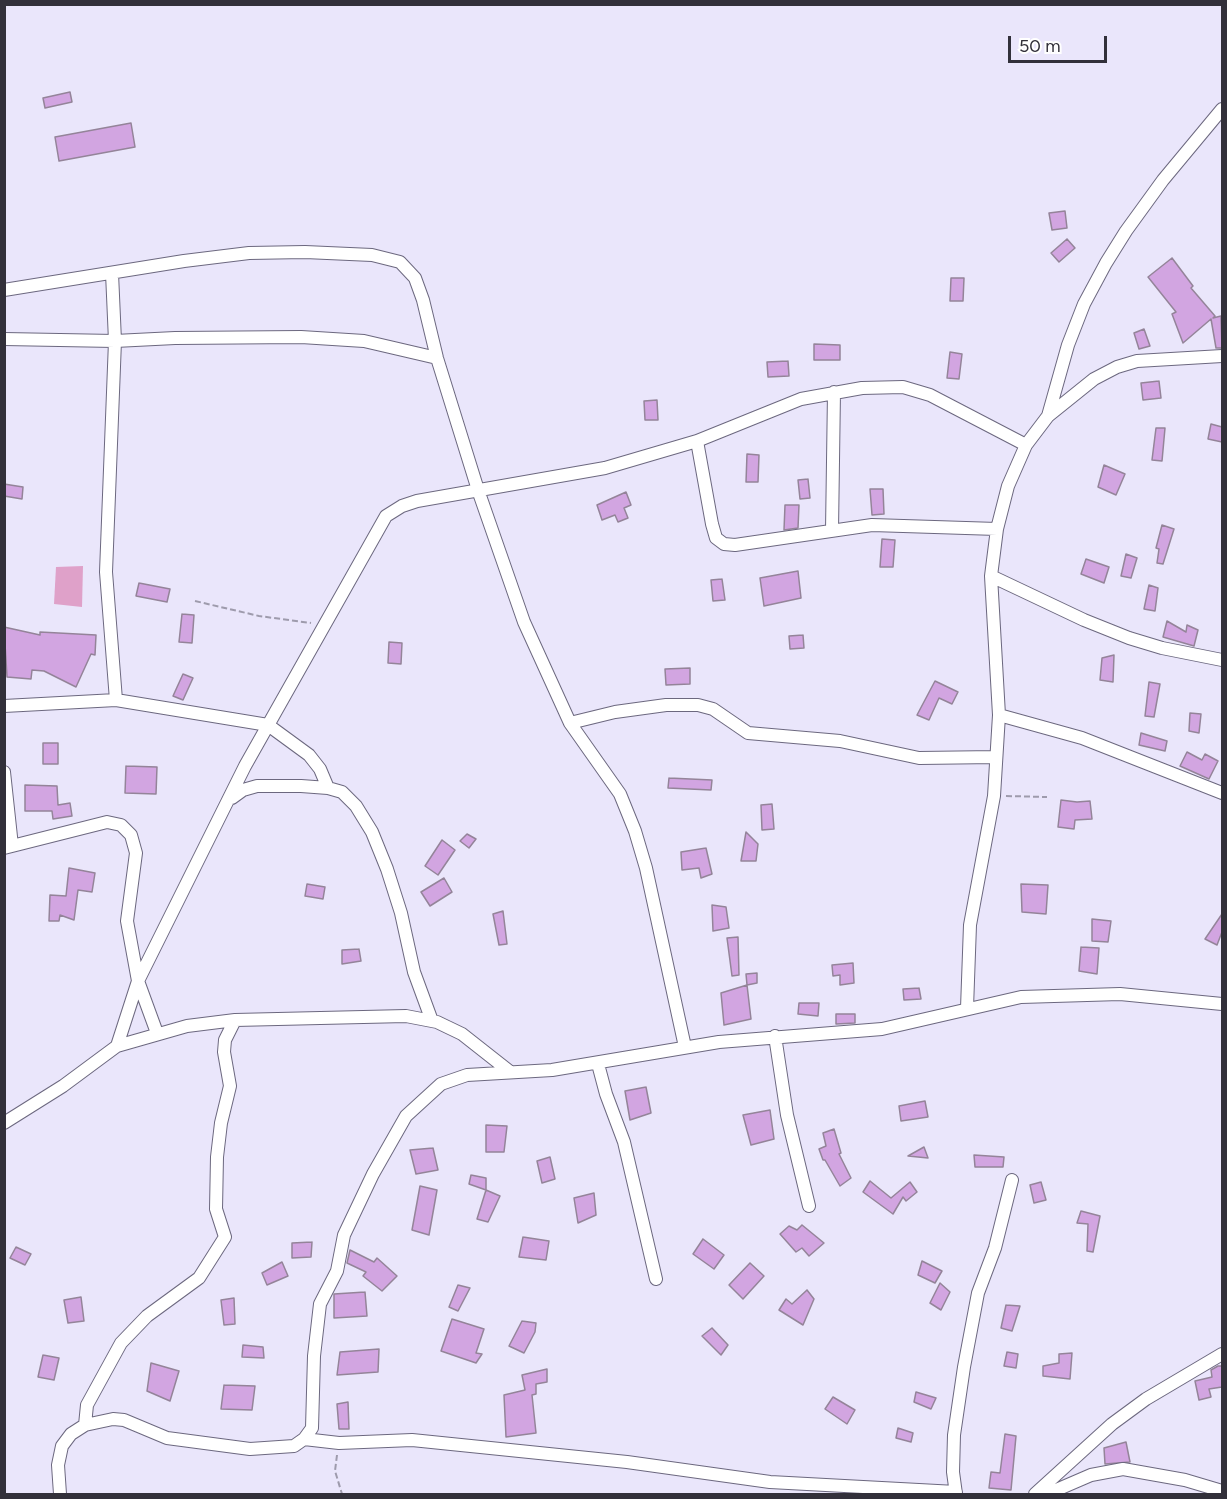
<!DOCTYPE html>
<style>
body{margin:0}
#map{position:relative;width:1227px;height:1499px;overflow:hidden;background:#eae6fb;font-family:Figtree,sans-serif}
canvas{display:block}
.frame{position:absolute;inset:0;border:6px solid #32303a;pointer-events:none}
.scale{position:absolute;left:1008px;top:36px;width:99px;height:27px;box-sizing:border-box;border:3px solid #32303a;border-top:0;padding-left:8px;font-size:18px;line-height:21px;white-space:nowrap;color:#32303a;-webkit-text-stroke:4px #fff;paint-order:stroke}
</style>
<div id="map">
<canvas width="1227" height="1499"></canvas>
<div class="frame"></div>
<div class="scale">50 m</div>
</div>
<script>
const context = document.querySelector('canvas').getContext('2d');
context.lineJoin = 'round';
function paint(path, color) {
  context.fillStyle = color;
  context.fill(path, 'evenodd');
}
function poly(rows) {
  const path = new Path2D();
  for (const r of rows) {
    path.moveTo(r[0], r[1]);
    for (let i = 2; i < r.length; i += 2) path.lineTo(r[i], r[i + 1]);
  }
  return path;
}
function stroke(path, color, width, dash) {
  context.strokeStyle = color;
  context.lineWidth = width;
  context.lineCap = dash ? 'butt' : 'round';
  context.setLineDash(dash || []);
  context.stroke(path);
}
paint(poly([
 [83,566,82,607,54,604,56,567]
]), '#dfa1c9');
const building = poly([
 [70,92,72,102,45,108,43,98,70,92],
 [131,123,135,147,59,161,55,137,131,123],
 [1065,211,1067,228,1052,230,1049,213,1065,211],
 [1067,239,1075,248,1059,262,1051,253,1067,239],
 [1172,258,1193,286,1191,288,1215,316,1213,318,1221,316,1222,348,1216,348,1211,319,1183,343,1172,314,1176,312,1148,277,1172,258],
 [951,278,964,278,963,301,950,301,951,278],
 [1144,329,1150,346,1139,349,1134,333,1144,329],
 [814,344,840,345,840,360,814,360,814,344],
 [950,352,962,354,959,379,947,378,950,352],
 [788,361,789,376,768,377,767,362,788,361],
 [1159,381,1161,398,1143,400,1141,383,1159,381],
 [657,400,658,420,645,420,644,401,657,400],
 [1211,424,1222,427,1222,442,1208,439,1211,424],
 [1156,428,1165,428,1162,461,1152,460,1156,428],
 [747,454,759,455,758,482,746,482,747,454],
 [1104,465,1125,474,1116,495,1098,487,1104,465],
 [808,479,810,498,800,499,798,480,808,479],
 [4,484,23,487,22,499,4,496,4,484],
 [870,489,883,489,884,514,872,515,870,489],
 [626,492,631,505,624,508,628,518,618,522,615,515,602,520,597,505,626,492],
 [785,505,799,505,798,528,784,530,785,505],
 [1162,525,1174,529,1163,564,1157,563,1159,549,1156,548,1162,525],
 [882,539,895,540,893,567,880,567,882,539],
 [1126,554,1137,558,1131,578,1121,576,1126,554],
 [1086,559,1109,567,1104,583,1081,574,1086,559],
 [798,571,801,598,764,606,760,578,798,571],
 [722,579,725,600,713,601,711,580,722,579],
 [139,583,170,589,167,602,136,596,139,583],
 [1149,585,1158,588,1155,611,1144,609,1149,585],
 [182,614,194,615,192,643,179,642,182,614],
 [1167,621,1186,632,1187,625,1198,630,1194,646,1163,637,1167,621],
 [4,627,40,635,40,632,96,635,95,655,91,654,76,687,44,671,32,670,31,679,7,677,4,627],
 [803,635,804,648,790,649,789,636,803,635],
 [389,642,402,643,401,664,388,663,389,642],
 [1114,655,1113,682,1100,680,1102,658,1114,655],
 [690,668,690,684,666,685,665,669,690,668],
 [183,674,193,678,183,700,173,696,183,674],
 [935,681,958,692,952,704,939,698,929,720,917,715,935,681],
 [1149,682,1160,684,1154,717,1145,716,1149,682],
 [1190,713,1201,714,1199,733,1189,731,1190,713],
 [1141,733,1167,741,1165,751,1139,745,1141,733],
 [43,743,58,743,58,764,43,764,43,743],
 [1187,752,1202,760,1205,754,1218,761,1209,779,1180,766,1187,752],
 [126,766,157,767,156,794,125,793,126,766],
 [669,778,712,780,711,790,668,788,669,778],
 [25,785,57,786,58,805,70,803,72,816,53,819,52,811,25,811,25,785],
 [1061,800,1077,802,1090,801,1092,819,1075,820,1074,829,1058,827,1061,800],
 [772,804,774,829,762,830,761,805,772,804],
 [746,832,758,844,756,861,741,861,746,832],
 [467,834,476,839,469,848,460,841,467,834],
 [442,840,455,850,438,875,425,866,442,840],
 [706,848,712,874,701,878,699,868,682,870,681,852,706,848],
 [69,868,95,873,92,892,78,890,74,920,60,915,59,921,49,921,50,895,66,896,69,868],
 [444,878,452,892,430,906,421,892,444,878],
 [307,884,325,887,323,899,305,896,307,884],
 [1021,884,1048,885,1046,914,1022,912,1021,884],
 [712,905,726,907,729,928,713,931,712,905],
 [503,911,507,944,499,945,493,914,503,911],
 [1222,914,1222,932,1217,945,1205,939,1222,914],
 [1092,919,1111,921,1108,942,1092,941,1092,919],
 [738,937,739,975,732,976,727,938,738,937],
 [1081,947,1099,948,1097,974,1079,971,1081,947],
 [359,949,361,961,342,964,342,950,359,949],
 [853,963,854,983,840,985,840,975,833,976,832,965,853,963],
 [757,973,757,983,747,985,746,974,757,973],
 [747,985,751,1019,724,1025,721,993,747,985],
 [919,988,921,999,904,1000,903,989,919,988],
 [799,1003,819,1003,818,1016,798,1014,799,1003],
 [836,1014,855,1014,855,1023,836,1024,836,1014],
 [646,1087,651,1113,630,1120,625,1091,646,1087],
 [925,1101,928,1117,901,1121,899,1106,925,1101],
 [770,1110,774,1139,751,1145,743,1115,770,1110],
 [486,1125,507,1126,504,1152,486,1152,486,1125],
 [834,1129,841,1153,839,1154,851,1178,840,1186,825,1160,823,1160,819,1149,826,1146,823,1133,834,1129],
 [924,1147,928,1158,908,1156,924,1147],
 [433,1148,438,1170,416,1174,410,1150,433,1148],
 [974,1155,1004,1157,1003,1167,975,1167,974,1155],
 [550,1157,555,1179,542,1183,537,1161,550,1157],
 [471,1175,486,1178,486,1190,469,1184,471,1175],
 [870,1181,891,1198,910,1182,917,1192,906,1201,903,1197,893,1214,863,1192,870,1181],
 [1041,1182,1046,1200,1034,1203,1030,1185,1041,1182],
 [420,1186,437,1190,429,1235,412,1230,420,1186],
 [486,1190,500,1196,488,1222,477,1219,486,1190],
 [594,1193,596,1215,578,1223,574,1198,594,1193],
 [1081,1211,1100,1216,1093,1252,1087,1251,1088,1224,1077,1223,1081,1211],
 [802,1225,824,1243,809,1256,802,1248,796,1252,780,1234,789,1226,797,1230,802,1225],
 [523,1237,549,1241,546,1260,519,1257,523,1237],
 [703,1239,724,1255,714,1269,693,1254,703,1239],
 [312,1242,311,1257,292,1258,292,1243,312,1242],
 [16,1247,31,1254,25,1265,10,1258,16,1247],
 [350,1250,374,1262,377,1258,397,1276,382,1291,363,1276,366,1272,347,1263,350,1250],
 [922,1261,942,1271,935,1283,918,1275,922,1261],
 [282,1262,288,1276,267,1285,262,1273,282,1262],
 [750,1263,764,1276,743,1299,729,1285,750,1263],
 [940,1283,950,1292,941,1310,930,1303,940,1283],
 [458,1285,470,1288,458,1311,449,1307,458,1285],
 [807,1290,814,1299,803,1325,779,1310,786,1299,792,1304,807,1290],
 [365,1292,367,1316,334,1318,334,1294,365,1292],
 [81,1297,84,1321,68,1323,64,1300,81,1297],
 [234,1298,235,1324,224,1325,221,1300,234,1298],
 [1006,1305,1020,1306,1012,1331,1001,1328,1006,1305],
 [452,1319,484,1329,476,1353,482,1354,476,1363,441,1351,452,1319],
 [522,1321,536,1323,535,1332,524,1353,509,1346,522,1321],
 [712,1328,728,1345,721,1355,702,1336,712,1328],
 [243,1345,263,1347,264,1358,242,1357,243,1345],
 [379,1349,378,1372,337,1375,340,1352,379,1349],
 [1007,1352,1018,1354,1016,1368,1004,1366,1007,1352],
 [1072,1353,1070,1379,1043,1376,1043,1366,1059,1363,1059,1354,1072,1353],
 [43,1355,59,1358,54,1380,38,1377,43,1355],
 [151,1363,179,1371,170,1401,147,1391,151,1363],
 [1218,1366,1222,1366,1222,1387,1209,1389,1211,1397,1199,1400,1195,1381,1212,1377,1211,1370,1218,1366],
 [547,1369,547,1382,536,1384,536,1394,532,1395,536,1433,506,1437,504,1395,525,1390,522,1375,547,1369],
 [224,1385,255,1386,252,1410,221,1409,224,1385],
 [916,1392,936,1398,931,1409,914,1402,916,1392],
 [833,1397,855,1410,847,1424,825,1409,833,1397],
 [348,1402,349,1429,339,1429,337,1404,348,1402],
 [898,1428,913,1433,911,1442,896,1438,898,1428],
 [1005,1434,1016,1436,1011,1490,989,1488,991,1472,1000,1473,1005,1434],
 [1126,1442,1130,1462,1105,1464,1104,1448,1126,1442]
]);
paint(building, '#d2a5e1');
stroke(building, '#948499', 1.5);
const street = poly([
 [112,273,115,341,106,572,116,700],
 [4,290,184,261,249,253,305,252,372,255,400,262,415,278,423,300,437,358,478,490,524,622,570,723,620,794,635,831,646,868,685,1047],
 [4,339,115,341,175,338,301,337,364,341,437,358],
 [1048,416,1068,345,1084,304,1106,263,1126,231,1163,180,1222,109],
 [697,441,712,524,716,538,724,544,735,545,872,525,997,529],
 [832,530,834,392],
 [991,576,1084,620,1129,638,1162,648,1222,660],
 [4,706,116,700,268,725,309,755,320,769,328,788],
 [999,715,1082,738,1222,793],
 [570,723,615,712,666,705,698,705,713,709,748,733,840,741,919,758,996,757],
 [4,772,12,846],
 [232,798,243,790,257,786,301,786,328,788,342,792,356,806,372,832,387,869,401,913,414,972,432,1021],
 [4,848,107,822,121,825,131,835,136,853,127,921,138,981,157,1033],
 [967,1008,970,925,994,796,999,715,991,576,997,529,1008,486,1026,445,1048,416,1094,379,1117,367,1137,361,1222,356],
 [775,1036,787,1115,809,1206],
 [117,1046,138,981,245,766,386,516,402,506,417,501,605,468,697,441,801,399,862,388,903,387,930,395,1026,445],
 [598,1064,606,1094,624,1142,656,1279],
 [4,1123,63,1086,117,1046,187,1026,235,1020,406,1016,437,1022,462,1034,509,1071],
 [85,1425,87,1405,121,1343,147,1316,199,1278,225,1237,216,1209,217,1157,221,1123,230,1086,224,1052,225,1040,235,1020],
 [304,1439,339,1443,412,1440,627,1462,770,1482,956,1492],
 [60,1494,58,1465,62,1446,71,1434,85,1425,113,1419,124,1420,167,1438,250,1449,294,1446,304,1439,312,1428,314,1356,320,1304,337,1271,344,1235,373,1174,406,1116,441,1084,467,1075,552,1070,719,1042,882,1029,1021,997,1120,994,1222,1004],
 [956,1494,953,1472,954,1435,964,1367,978,1293,995,1248,1012,1180],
 [1035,1494,1112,1424,1146,1399,1222,1354],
 [1047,1494,1091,1475,1123,1469,1185,1480,1222,1491]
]);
stroke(street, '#6c687f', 14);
stroke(poly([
 [195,601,259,616,311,623],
 [1006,796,1047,797],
 [337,1455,335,1471,342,1494]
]), '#9e9bac', 2, [6, 3]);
stroke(street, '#fff', 12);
</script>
